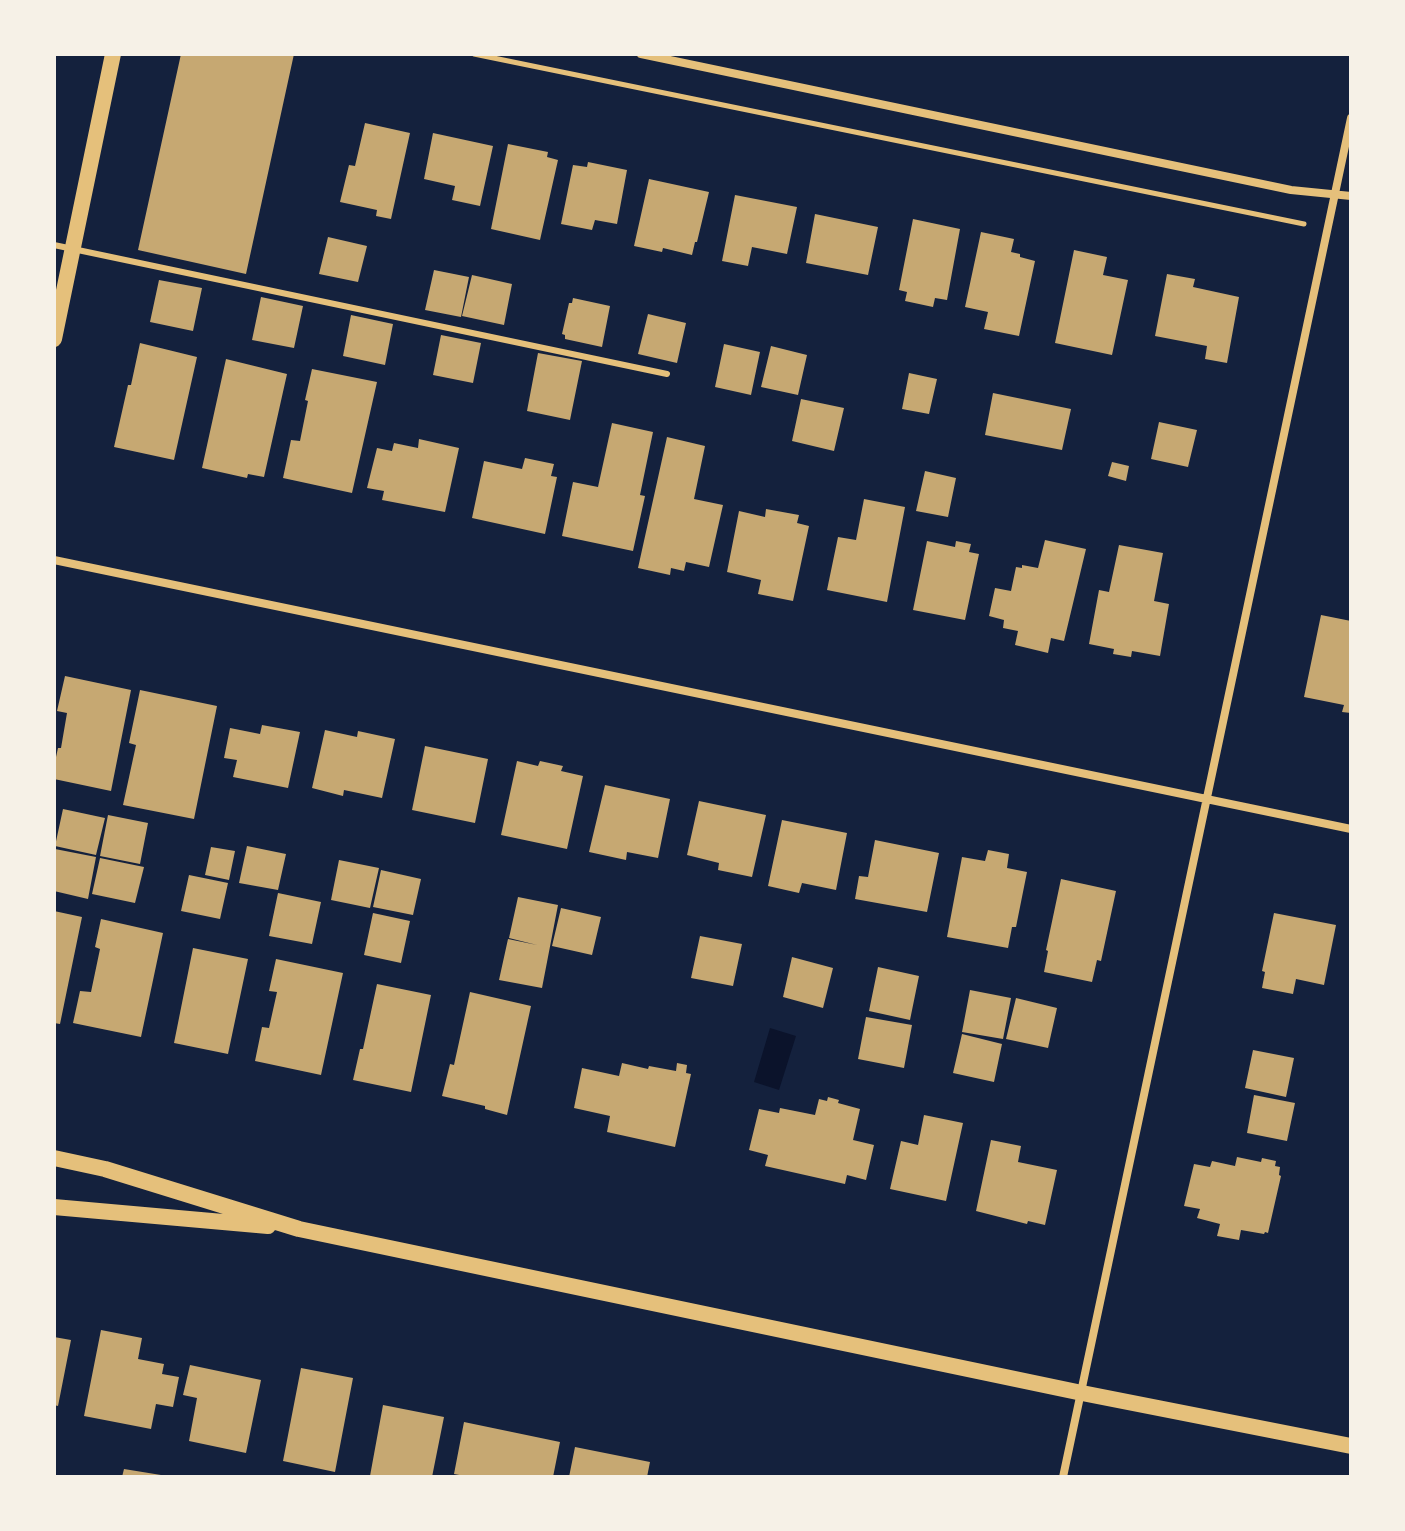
<!DOCTYPE html>
<style>
body{margin:0}
#map{position:relative;width:1405px;height:1531px;overflow:hidden;background:#14213d;font-family:"Source Sans 3",sans-serif}
canvas{display:block}
.frame{position:absolute;inset:0;border:56px solid #f6f1e7;pointer-events:none}
</style>
<div id="map">
<canvas width="1405" height="1531"></canvas>
<div class="frame"></div>
</div>
<script>
const context = document.querySelector('canvas').getContext('2d');
context.lineJoin = 'round';
function paint(path, color) {
  context.fillStyle = color;
  context.fill(path, 'evenodd');
}
function poly(rows) {
  const path = new Path2D();
  for (const r of rows) {
    path.moveTo(r[0], r[1]);
    for (let i = 2; i < r.length; i += 2) path.lineTo(r[i], r[i + 1]);
  }
  return path;
}
function stroke(path, color, width, dash) {
  context.strokeStyle = color;
  context.lineWidth = width;
  context.lineCap = dash ? 'butt' : 'round';
  context.setLineDash(dash || []);
  context.stroke(path);
}
paint(poly([
 [770,1028,796,1036,779,1090,754,1082]
]), '#0b132b');
paint(poly([
 [181,54,294,54,246,274,138,250],
 [365,123,410,133,391,219,376,216,377,210,340,202,349,165,355,166],
 [433,133,493,146,480,206,452,200,455,186,424,179],
 [508,144,548,152,547,157,558,160,540,240,491,229],
 [588,162,627,170,617,224,595,220,592,230,561,224,573,165,587,167],
 [649,179,709,192,697,242,695,242,692,255,663,248,662,252,634,246],
 [735,195,797,207,787,254,752,247,748,266,722,261],
 [815,214,878,227,868,275,806,263],
 [913,219,960,229,947,300,935,298,933,307,905,301,907,292,899,290],
 [981,232,1014,239,1011,252,1020,254,1020,257,1035,261,1019,336,984,329,988,312,965,307],
 [328,237,367,246,358,282,319,274],
 [1074,250,1107,257,1103,275,1128,280,1112,355,1055,343],
 [434,270,469,277,461,317,425,310],
 [1167,274,1195,279,1193,287,1239,297,1227,363,1205,359,1207,346,1155,336],
 [472,275,512,284,504,325,462,316],
 [159,280,202,288,193,331,150,322],
 [261,297,303,306,294,348,252,340],
 [573,298,610,306,602,347,565,339,565,335,562,334,569,303,572,303],
 [648,314,686,323,677,363,638,354],
 [351,315,393,324,385,365,343,356],
 [441,335,481,343,473,383,433,375],
 [140,343,197,357,174,460,114,447,128,385,131,385],
 [724,344,760,352,751,395,715,387],
 [771,346,807,355,798,395,761,387],
 [538,353,582,361,570,420,527,411],
 [226,359,287,374,264,477,248,474,247,478,202,468],
 [312,369,377,382,352,493,283,478,291,440,300,441,308,401,305,400],
 [909,373,937,379,929,414,902,409],
 [993,393,1071,409,1062,450,985,435],
 [801,399,844,408,834,451,792,441],
 [1159,422,1197,430,1188,467,1151,459],
 [612,423,653,432,640,495,645,496,633,551,562,536,573,482,598,487],
 [667,437,705,446,694,499,723,505,709,567,686,562,684,571,671,568,670,575,638,568],
 [419,439,459,448,445,512,382,500,384,491,367,488,377,448,392,451,394,443,418,448],
 [525,458,554,464,551,476,557,477,545,534,472,518,484,461,522,469],
 [1112,462,1129,466,1126,481,1108,476],
 [925,471,956,478,948,517,916,511],
 [864,499,905,507,887,602,827,590,838,537,856,540],
 [766,509,799,515,797,523,809,526,793,601,758,594,761,580,727,572,739,511,765,517],
 [1045,540,1086,549,1064,641,1051,638,1048,653,1015,645,1018,631,1003,628,1004,620,989,616,995,588,1011,591,1016,567,1022,568,1022,565,1038,568],
 [927,541,955,547,956,541,971,544,969,552,979,554,965,620,913,610],
 [1119,545,1163,553,1154,601,1169,604,1160,656,1132,651,1131,657,1113,654,1114,649,1089,644,1099,590,1109,592],
 [1321,615,1351,621,1351,713,1342,712,1344,705,1304,697],
 [65,676,131,690,111,791,54,779,54,766,58,748,61,748,67,713,57,711],
 [140,690,217,706,194,819,123,805,136,745,129,743],
 [262,725,300,732,288,788,233,777,237,760,224,758,230,728,260,734],
 [325,730,357,737,358,731,395,739,382,798,344,790,343,796,312,788],
 [425,746,488,759,475,823,412,810],
 [517,761,538,766,540,761,563,766,561,771,583,776,567,849,501,835],
 [605,785,670,799,658,858,627,852,626,860,589,852],
 [699,801,766,815,752,877,718,870,719,863,687,855],
 [63,809,105,818,96,855,55,846],
 [108,815,148,823,140,864,100,856],
 [782,820,847,833,836,890,802,883,799,893,768,886],
 [875,840,939,853,927,912,855,899,859,876,868,877],
 [247,846,286,854,278,890,239,883],
 [211,847,235,851,229,880,205,875],
 [55,849,96,857,88,899,54,891],
 [988,850,1009,854,1007,868,1027,872,1016,927,1012,927,1008,948,947,937,962,857,985,861],
 [100,858,144,867,135,903,92,894],
 [339,860,379,868,370,908,331,900],
 [381,870,421,879,413,915,373,907],
 [189,875,228,883,220,919,181,911],
 [1061,879,1116,891,1101,961,1097,960,1092,982,1044,972,1048,951,1046,950],
 [278,893,321,902,312,944,269,936],
 [518,897,558,905,542,988,499,980,508,939,537,945,509,938],
 [561,908,601,917,592,955,552,946],
 [54,911,82,917,60,1024,54,1023],
 [373,913,410,921,401,963,364,955],
 [1274,913,1336,925,1324,985,1296,979,1293,994,1262,988,1265,972,1262,971],
 [101,919,163,933,141,1037,73,1023,80,991,91,992,100,949,95,947],
 [700,936,742,944,733,986,691,978],
 [193,948,248,959,228,1054,174,1043],
 [792,957,833,968,823,1008,783,997],
 [276,959,343,973,321,1075,255,1061,262,1027,269,1028,277,992,269,991],
 [878,967,919,976,910,1020,869,1011],
 [377,984,431,995,411,1092,353,1080,360,1049,363,1049],
 [970,990,1011,998,1003,1039,962,1032],
 [470,992,531,1006,507,1115,485,1109,485,1106,442,1096,450,1064,454,1065],
 [1016,998,1057,1008,1048,1048,1006,1039],
 [866,1017,912,1025,904,1068,858,1059],
 [962,1034,1002,1044,994,1082,953,1073],
 [1253,1050,1294,1058,1286,1097,1245,1088],
 [622,1063,648,1069,649,1066,676,1071,677,1063,687,1065,686,1073,691,1074,675,1147,607,1132,610,1116,574,1108,582,1068,619,1076],
 [1254,1095,1295,1103,1287,1141,1247,1133],
 [828,1097,839,1100,838,1103,860,1109,853,1140,874,1145,866,1180,847,1175,845,1184,765,1166,768,1155,749,1150,759,1109,779,1113,780,1108,815,1115,819,1099,827,1101],
 [924,1115,963,1123,946,1201,890,1189,901,1141,918,1145],
 [991,1140,1021,1146,1018,1162,1057,1170,1045,1225,1028,1221,1027,1224,976,1211],
 [1237,1157,1261,1162,1262,1158,1276,1161,1275,1166,1280,1167,1279,1175,1281,1176,1268,1233,1265,1232,1264,1234,1241,1230,1239,1240,1217,1236,1220,1224,1197,1218,1200,1209,1184,1206,1194,1164,1210,1167,1212,1161,1235,1166],
 [101,1330,142,1338,138,1359,164,1364,162,1374,179,1377,173,1407,156,1404,151,1429,84,1416],
 [54,1337,71,1340,58,1406,54,1405],
 [190,1365,261,1380,246,1453,189,1441,197,1398,183,1395],
 [301,1368,353,1378,335,1472,283,1461],
 [383,1405,444,1417,432,1477,370,1476],
 [464,1422,560,1442,553,1477,470,1477,454,1474],
 [575,1447,650,1462,647,1477,569,1477],
 [124,1469,161,1475,161,1477,122,1477]
]), '#c6a872');
stroke(poly([
 [474,54,1304,224]
]), '#e5c07b', 5);
stroke(poly([
 [54,245,667,374]
]), '#e5c07b', 6);
stroke(poly([
 [641,54,1291,190,1351,196],
 [54,560,1351,829],
 [1063,1477,1351,118]
]), '#e5c07b', 8);
stroke(poly([
 [54,339,113,54],
 [54,1158,105,1169,299,1229,1082,1393,1351,1446],
 [54,1207,268,1226]
]), '#e5c07b', 16);
</script>
